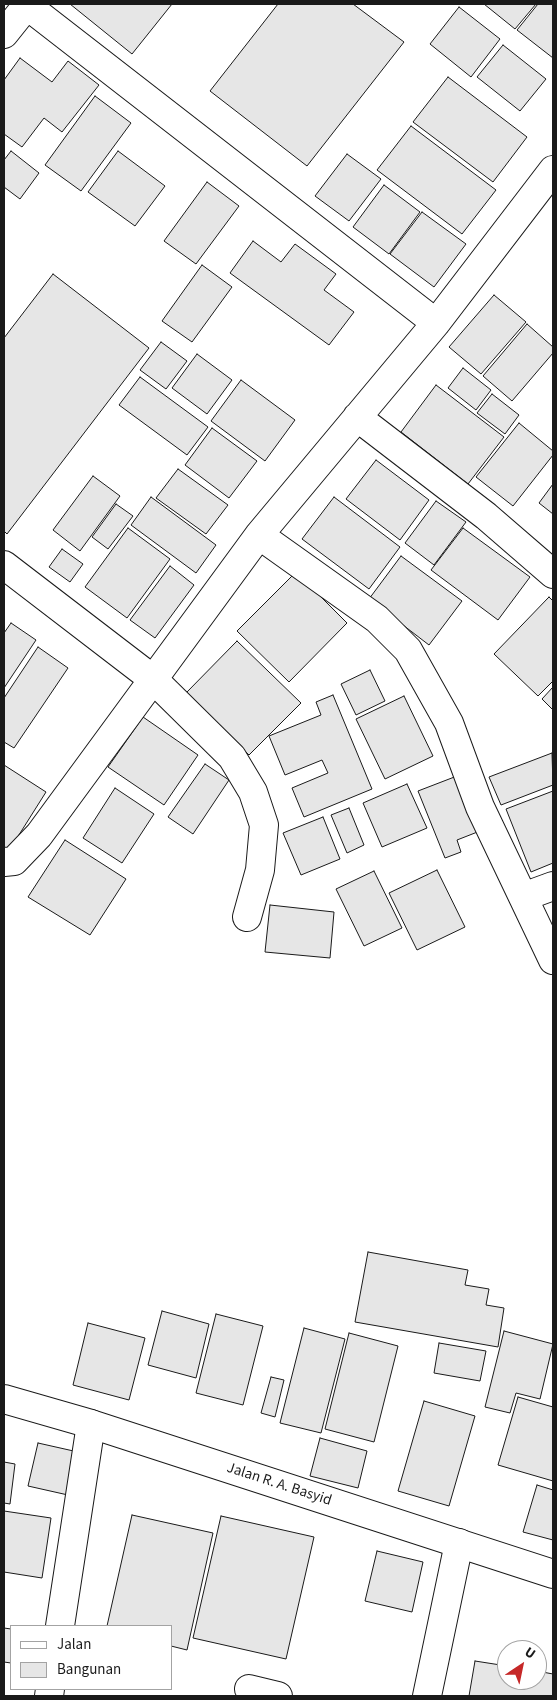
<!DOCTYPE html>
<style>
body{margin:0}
#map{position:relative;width:557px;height:1700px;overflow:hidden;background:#fff;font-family:"Source Sans 3",sans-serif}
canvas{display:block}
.frame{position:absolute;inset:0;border:5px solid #1a1a1a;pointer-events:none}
.legend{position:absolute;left:10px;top:1625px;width:162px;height:65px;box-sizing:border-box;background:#fff;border:1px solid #a3a3a3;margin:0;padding:6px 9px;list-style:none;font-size:15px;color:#1a1a1a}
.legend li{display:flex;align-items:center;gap:10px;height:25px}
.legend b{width:25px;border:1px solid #a3a3a3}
.north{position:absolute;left:497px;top:1640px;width:50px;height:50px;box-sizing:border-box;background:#fff;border:1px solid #a3a3a3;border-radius:50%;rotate:34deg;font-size:14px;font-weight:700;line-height:20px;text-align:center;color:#1a1a1a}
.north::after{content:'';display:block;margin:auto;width:18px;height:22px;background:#c62828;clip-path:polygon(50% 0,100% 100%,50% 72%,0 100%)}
</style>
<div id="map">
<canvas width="557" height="1700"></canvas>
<div class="frame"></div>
<ul class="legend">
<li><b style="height:6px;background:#fff"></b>Jalan</li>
<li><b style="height:14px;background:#e6e6e6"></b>Bangunan</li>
</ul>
<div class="north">U</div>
</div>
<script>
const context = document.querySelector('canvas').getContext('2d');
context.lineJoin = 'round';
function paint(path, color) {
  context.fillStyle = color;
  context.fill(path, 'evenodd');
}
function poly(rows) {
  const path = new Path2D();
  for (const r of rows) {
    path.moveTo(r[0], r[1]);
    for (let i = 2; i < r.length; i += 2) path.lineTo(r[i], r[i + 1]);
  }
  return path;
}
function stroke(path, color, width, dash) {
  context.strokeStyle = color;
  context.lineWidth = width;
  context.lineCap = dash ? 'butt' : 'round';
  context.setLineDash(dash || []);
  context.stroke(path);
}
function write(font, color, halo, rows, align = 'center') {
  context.font = font + ' "Source Sans 3",sans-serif';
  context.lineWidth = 4;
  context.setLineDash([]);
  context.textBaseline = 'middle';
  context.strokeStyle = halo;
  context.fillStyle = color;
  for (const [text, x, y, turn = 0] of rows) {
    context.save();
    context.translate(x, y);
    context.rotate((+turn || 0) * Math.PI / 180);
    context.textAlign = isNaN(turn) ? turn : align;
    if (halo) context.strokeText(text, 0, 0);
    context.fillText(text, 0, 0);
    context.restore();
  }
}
const building = poly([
 [70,4,172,4,132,54,70,4],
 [278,4,353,4,404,42,307,166,210,91,278,4],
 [484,4,536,4,515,29,484,4],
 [538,4,553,4,553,58,517,30,538,4],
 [459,7,500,39,471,77,430,44,459,7],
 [503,45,546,79,520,111,477,77,503,45],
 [20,58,52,82,68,61,99,85,62,132,44,118,22,147,4,134,4,80,20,58],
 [448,77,527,137,493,182,413,122,448,77],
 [95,96,131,123,81,191,45,165,95,96],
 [411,126,496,190,462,234,377,170,411,126],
 [11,151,39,173,20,199,4,187,4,160,11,151],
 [118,151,165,186,135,226,88,192,118,151],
 [347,154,381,179,349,221,315,196,347,154],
 [207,182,239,206,196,264,164,241,207,182],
 [384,185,420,212,389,254,353,227,384,185],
 [422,212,466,244,434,287,390,254,422,212],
 [253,241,281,262,295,244,336,274,324,290,354,312,329,345,230,273,253,241],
 [202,265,232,287,192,342,162,321,202,265],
 [53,274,149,348,7,534,4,531,4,338,53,274],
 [494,295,526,322,481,374,449,347,494,295],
 [527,324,553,347,553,353,512,401,483,376,527,324],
 [161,342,187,361,166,389,140,370,161,342],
 [197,354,232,380,207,414,172,388,197,354],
 [463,368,491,390,476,410,448,388,463,368],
 [140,377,208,427,187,455,119,405,140,377],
 [241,380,295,420,265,461,211,421,241,380],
 [436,385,504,437,468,484,401,432,436,385],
 [492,394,519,415,505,434,477,413,492,394],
 [519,423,553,451,553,455,513,506,476,477,519,423],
 [212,428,257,461,229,498,185,465,212,428],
 [376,460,429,500,400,540,346,499,376,460],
 [178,469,228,505,206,534,156,498,178,469],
 [93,476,120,496,80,551,53,530,93,476],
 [553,484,553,514,539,503,553,484],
 [151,497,216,545,196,573,131,525,151,497],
 [334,497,400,547,369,589,302,539,334,497],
 [436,501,466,522,434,565,405,543,436,501],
 [116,504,133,516,108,549,92,537,116,504],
 [128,528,170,559,127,618,85,587,128,528],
 [463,528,530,577,498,620,431,570,463,528],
 [62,549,83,564,70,582,49,567,62,549],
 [401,556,462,601,429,645,369,599,401,556],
 [170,566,194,585,155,638,130,620,170,566],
 [296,572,347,623,289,682,237,631,296,572],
 [549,597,553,601,553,681,538,696,494,654,549,597],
 [11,623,36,640,4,688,4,633,11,623],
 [237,641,301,703,249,755,186,693,237,641],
 [38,647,68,668,14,748,4,742,4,698,38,647],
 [370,670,385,701,356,715,341,684,370,670],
 [553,687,553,710,542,699,553,687],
 [333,695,372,789,304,817,292,788,328,773,322,760,285,775,269,736,321,715,316,702,333,695],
 [404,696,433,756,385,779,356,719,404,696],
 [143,717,198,755,164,805,108,767,143,717],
 [552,753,553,785,501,805,489,777,552,753],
 [205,764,229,780,193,834,168,817,205,764],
 [4,765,46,792,5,857,4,856,4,765],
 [457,776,480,831,457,840,461,852,445,858,418,791,457,776],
 [407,784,427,828,382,847,363,803,407,784],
 [115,788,154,814,122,863,83,838,115,788],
 [553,791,553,863,531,872,506,809,553,791],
 [349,808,364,845,347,853,331,815,349,808],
 [323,817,340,859,301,875,283,833,323,817],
 [65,840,126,879,90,935,28,897,65,840],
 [437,870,465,927,417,950,389,893,437,870],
 [374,871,402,928,364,946,336,889,374,871],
 [270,905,334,912,330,958,265,952,270,905],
 [368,1252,468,1270,465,1285,489,1289,486,1305,504,1308,498,1347,355,1322,368,1252],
 [162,1311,209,1324,196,1378,148,1365,162,1311],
 [216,1314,263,1326,243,1405,196,1393,216,1314],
 [88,1323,145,1338,129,1400,73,1385,88,1323],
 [304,1328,345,1339,321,1433,280,1423,304,1328],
 [504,1331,553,1344,540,1399,516,1393,510,1413,485,1407,504,1331],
 [349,1333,398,1346,374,1442,325,1429,349,1333],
 [439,1343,486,1351,480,1381,434,1373,439,1343],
 [271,1377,284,1380,275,1417,261,1413,271,1377],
 [518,1397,553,1407,553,1481,498,1465,518,1397],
 [424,1401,475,1416,449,1506,398,1491,424,1401],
 [320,1438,367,1451,358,1488,310,1476,320,1438],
 [38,1443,78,1452,68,1495,28,1486,38,1443],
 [4,1462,15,1464,10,1504,4,1503,4,1462],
 [537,1485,553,1490,553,1540,523,1532,537,1485],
 [4,1511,51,1518,42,1578,4,1572,4,1511],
 [132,1515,213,1533,187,1650,171,1646,171,1626,107,1626,132,1515],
 [221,1516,314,1537,286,1659,193,1638,221,1516],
 [377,1551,423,1562,412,1612,365,1601,377,1551],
 [4,1628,11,1629,11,1663,4,1662,4,1628],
 [475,1661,507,1666,507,1680,537,1680,537,1671,553,1674,553,1696,469,1696,475,1661]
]);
paint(building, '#e6e6e6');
stroke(building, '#1a1a1a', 1);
const minor = poly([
 [25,4,436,323],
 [4,34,28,4],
 [357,417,486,516,553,574],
 [259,535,377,619,408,650,449,723,480,807,553,960],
 [4,565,154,680,232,757,253,792,264,825,260,870,247,917],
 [4,862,14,861,39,835,259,535,436,323,553,170],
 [523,897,553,886],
 [60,1626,91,1424],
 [249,1689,278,1696],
 [49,1696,50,1689],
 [427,1696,459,1543]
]);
const major = poly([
 [4,1399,91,1424,553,1574]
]);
stroke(minor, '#1a1a1a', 30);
stroke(major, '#1a1a1a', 30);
stroke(minor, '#fff', 28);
stroke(major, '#fff', 28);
write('15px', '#1a1a1a', '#fff', [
 ["Jalan R. A. Basyid",279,1485,18]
]);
</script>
